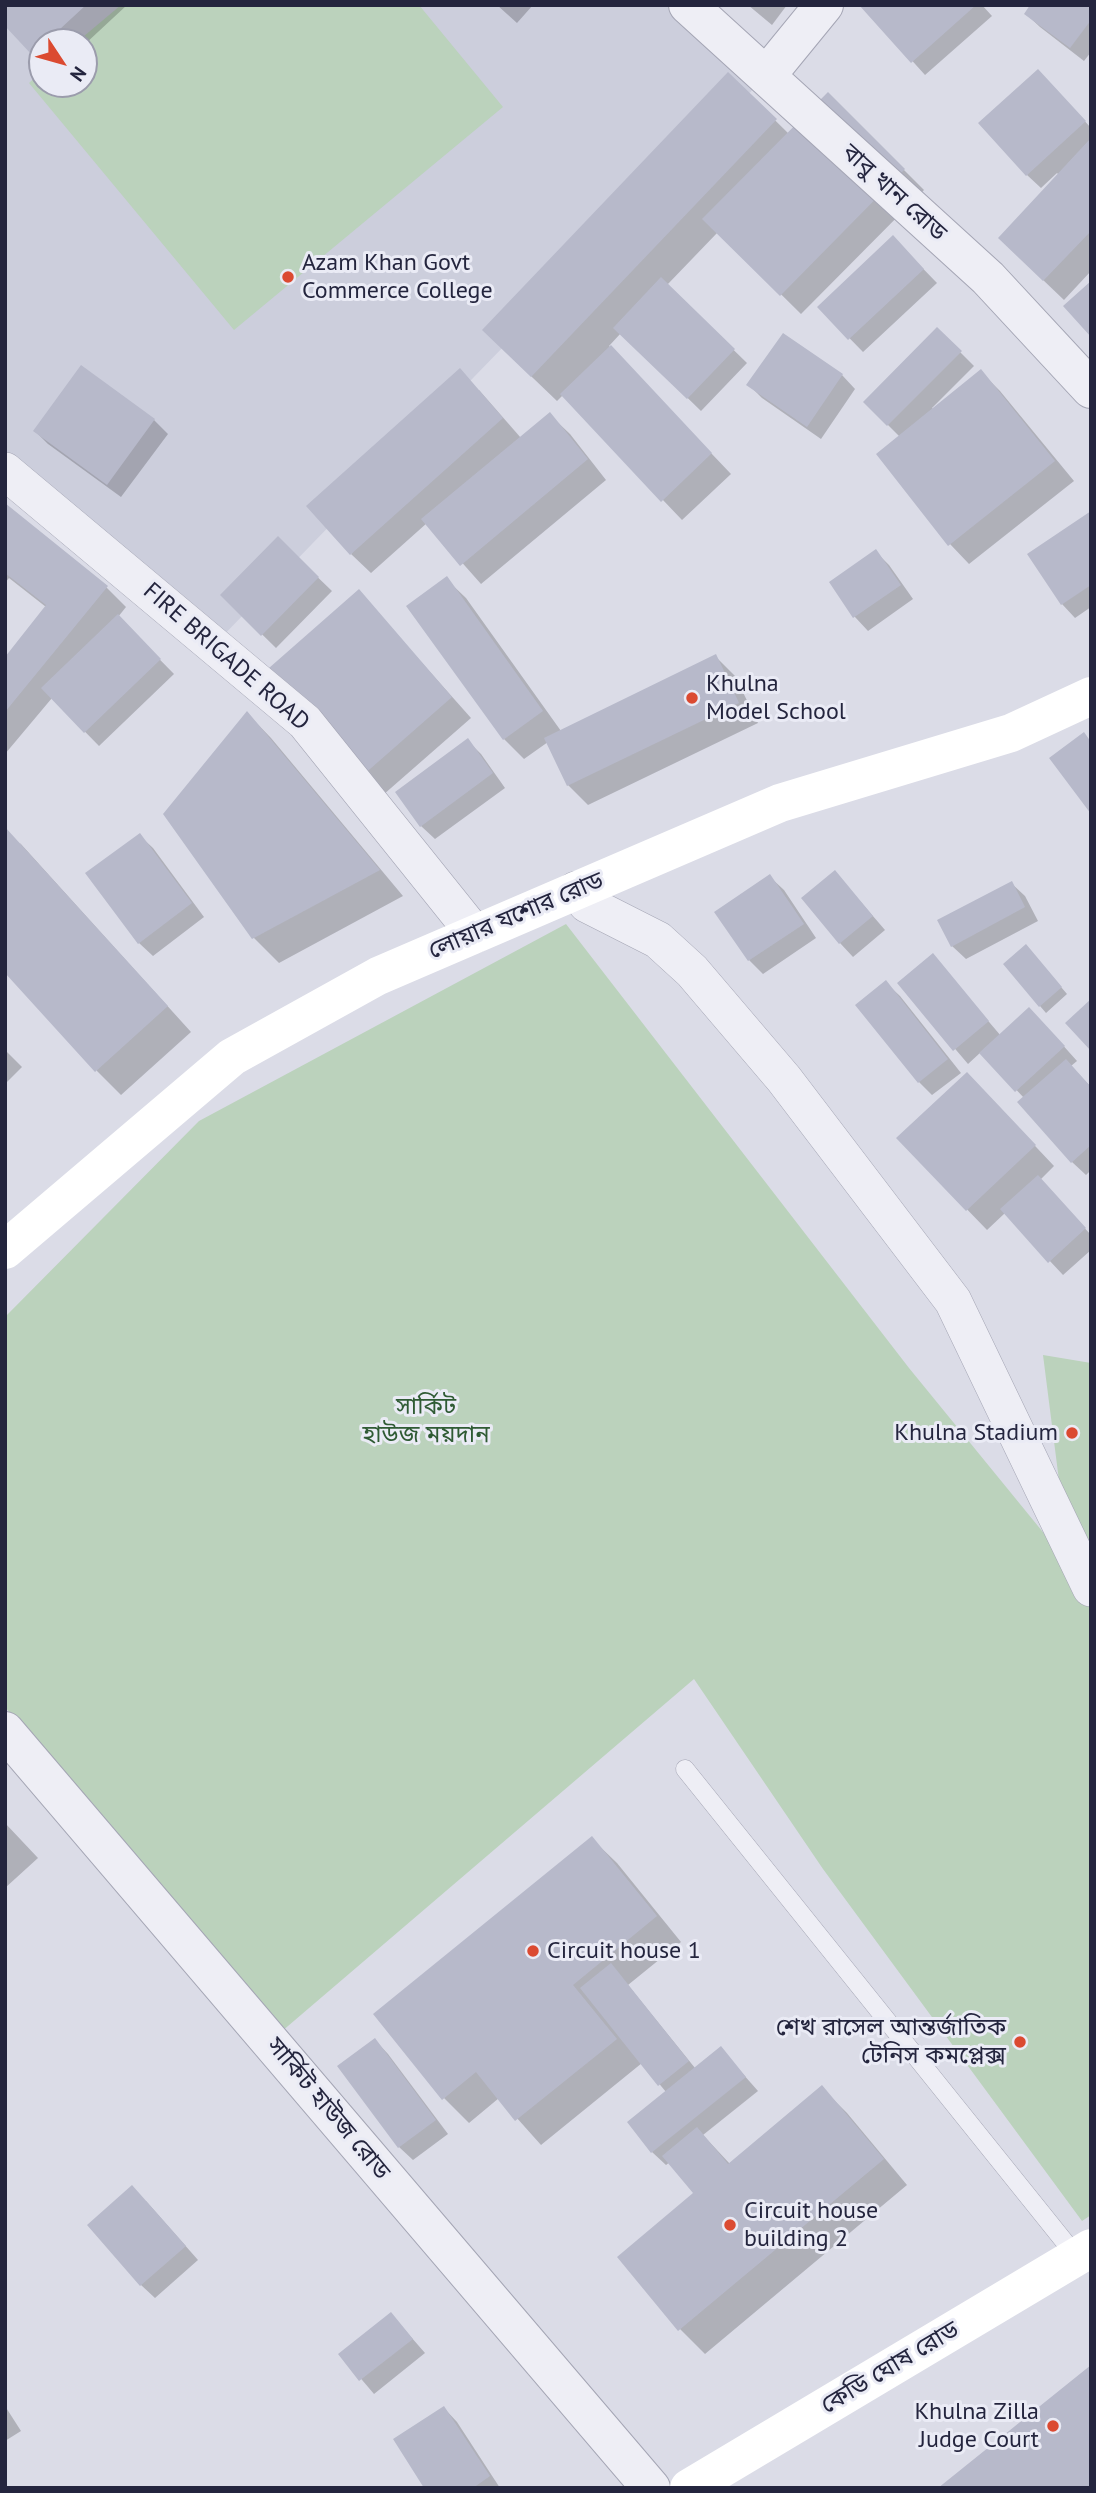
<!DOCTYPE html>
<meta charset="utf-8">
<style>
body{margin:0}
#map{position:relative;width:1096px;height:2493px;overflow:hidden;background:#dbdce7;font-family:"PT Sans",sans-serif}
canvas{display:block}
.frame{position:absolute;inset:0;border:7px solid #24253e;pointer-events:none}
.north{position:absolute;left:28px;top:28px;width:70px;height:70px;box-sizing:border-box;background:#eaebf5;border:2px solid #9b9cac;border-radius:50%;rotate:126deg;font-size:19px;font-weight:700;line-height:28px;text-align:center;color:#24253e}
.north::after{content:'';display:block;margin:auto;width:24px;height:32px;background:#db4a31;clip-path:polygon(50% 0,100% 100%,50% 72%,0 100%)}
</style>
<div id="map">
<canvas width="1096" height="2493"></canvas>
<div class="frame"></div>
<div class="north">N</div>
</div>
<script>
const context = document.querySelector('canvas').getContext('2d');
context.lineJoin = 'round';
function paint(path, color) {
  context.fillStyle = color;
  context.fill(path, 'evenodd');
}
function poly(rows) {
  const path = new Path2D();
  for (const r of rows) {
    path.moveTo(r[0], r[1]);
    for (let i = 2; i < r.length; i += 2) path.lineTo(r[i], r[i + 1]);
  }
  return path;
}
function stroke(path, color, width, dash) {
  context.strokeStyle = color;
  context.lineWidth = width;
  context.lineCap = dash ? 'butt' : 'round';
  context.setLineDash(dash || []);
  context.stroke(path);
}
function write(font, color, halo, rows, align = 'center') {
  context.font = font + ' "PT Sans","Noto Sans Bengali",sans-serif';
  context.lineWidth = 6;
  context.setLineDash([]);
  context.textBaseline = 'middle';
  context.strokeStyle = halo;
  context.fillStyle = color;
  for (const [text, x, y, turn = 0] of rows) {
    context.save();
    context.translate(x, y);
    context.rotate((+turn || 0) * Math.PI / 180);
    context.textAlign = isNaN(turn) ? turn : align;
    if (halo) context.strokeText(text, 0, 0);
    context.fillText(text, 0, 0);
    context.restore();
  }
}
paint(poly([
 [5,5,680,5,766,76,214,645,5,471],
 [42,42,84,42,84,84,42,84]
]), '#cccedc');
paint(poly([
 [121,5,419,5,503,107,234,330,29,83,42,71,42,84,84,84,84,42,77,42],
 [566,924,909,1368,1091,1591,1091,2215,1082,2221,823,1869,694,1679,281,2032,5,1707,5,1317,199,1121],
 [1043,1355,1091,1363,1091,1563,1062,1504]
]), '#bbd2bc');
paint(poly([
 [5,5,127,5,84,45,84,42,42,42,42,63,5,23],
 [497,5,533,5,517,23],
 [748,5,787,5,772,25],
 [862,5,982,5,992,16,925,75],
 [1091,5,1091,52,1084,61,1040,27,1026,14],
 [728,74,789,134,828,94,924,190,801,314,718,232,667,285,747,363,701,411,621,333,609,346,731,474,682,520,563,395,557,401,509,355],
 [1052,85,1091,128,1091,271,1064,300,1020,258,1059,175,1057,173,1041,188,1027,175],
 [906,251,937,283,863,352,819,307],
 [937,329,974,366,932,408,934,410,981,372,1000,391,1074,481,969,564,950,544,900,437,865,402],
 [842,375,855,389,821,439,762,398,749,385],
 [479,390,521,438,550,415,570,434,606,480,481,584,427,523,371,573,351,554],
 [154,420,168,434,121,497,48,444,35,431],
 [5,505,106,587,126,607,118,617,174,674,99,746,52,698,5,754,5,660,46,607,9,578,5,583],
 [1091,513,1091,607,1075,618,1062,604],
 [278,539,332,591,276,648,222,595],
 [876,552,889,565,913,599,868,631,855,617,831,582],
 [446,579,466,598,561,731,715,656,735,676,758,723,588,805,568,785,548,742,524,759,504,739,409,606],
 [359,592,471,718,383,795,364,775],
 [247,713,271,738,403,896,279,963,254,938,165,814],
 [468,741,481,754,505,788,435,839,421,826],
 [139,835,153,848,204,917,153,956,139,943],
 [20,843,191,1032,121,1095,97,1071],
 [835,872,885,930,853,957,840,943],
 [770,877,784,890,816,938,763,974,749,960,717,912],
 [1011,883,1025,896,1038,921,966,959,952,946],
 [1032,953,1067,994,1046,1013,1040,1006],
 [933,956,1001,1036,1043,1023,1077,1061,1071,1066,1091,1087,1091,1170,1086,1175,1072,1162,1024,1098,981,1052,968,1064,900,984],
 [886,983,900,996,961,1073,932,1095,919,1082],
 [5,1050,22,1067,5,1084],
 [986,1094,1054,1166,1040,1180,1091,1235,1091,1250,1063,1275,1005,1213,987,1230,899,1139],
 [5,1823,38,1858,5,1888],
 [592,1839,617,1863,681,1942,628,1985,695,2068,720,2048,758,2091,703,2135,730,2164,822,2088,847,2113,907,2185,705,2354,680,2329,696,2193,670,2162,666,2165,652,2152,666,2092,642,2063,541,2145,499,2098,469,2123,444,2098],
 [375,2040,388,2054,448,2134,413,2160,399,2147],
 [146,2201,198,2260,155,2298,141,2285],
 [391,2314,425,2353,374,2394,340,2354],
 [5,2406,21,2431,5,2441],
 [444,2408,457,2422,500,2488,426,2488]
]), '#0003');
paint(poly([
 [5,5,86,5,46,42,42,42,42,46,32,55,5,26],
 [859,5,976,5,911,63],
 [1030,5,1091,5,1091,20,1070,48,1024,14],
 [1038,69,1086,121,1026,176,978,123],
 [728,72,777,119,531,377,482,330],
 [828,92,905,169,780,296,702,219],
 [1091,138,1091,231,1043,281,998,238],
 [893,235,924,269,848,340,817,307],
 [661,277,735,349,687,399,613,328],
 [1091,281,1091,337,1063,306],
 [937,327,962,351,887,426,863,402],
 [783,333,843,374,807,427,746,385],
 [611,345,712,453,661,502,560,394],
 [81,365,155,419,107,485,33,431],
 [460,368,503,418,350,555,306,506],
 [981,369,1055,461,948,546,876,454],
 [550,412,588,459,460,566,421,519],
 [5,503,108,586,5,712,5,657,46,605,5,573],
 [1091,511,1091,585,1061,605,1027,554],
 [278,536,319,577,261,636,220,595],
 [876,549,901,585,853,618,829,582],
 [447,576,543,711,503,740,406,606],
 [359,589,452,697,362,776,269,668],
 [118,614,161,659,84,733,41,688],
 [716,654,739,703,567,786,544,738],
 [247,711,380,870,252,939,163,814],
 [1084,732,1091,742,1091,814,1049,758],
 [468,738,493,773,420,827,395,792],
 [5,827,168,1006,95,1072,5,973],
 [140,833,192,903,138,944,85,873],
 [835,870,873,916,839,944,801,898],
 [770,874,804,924,748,961,714,912],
 [1012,881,1025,907,951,947,937,920],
 [1026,944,1062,987,1039,1007,1003,964],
 [933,953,989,1021,953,1051,897,983],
 [886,980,948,1059,918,1083,855,1005],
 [1091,999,1091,1051,1065,1023],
 [1029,1007,1065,1046,1015,1092,979,1053],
 [1066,1059,1091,1087,1091,1145,1071,1163,1017,1102],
 [967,1072,1036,1145,966,1211,896,1138],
 [1038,1175,1086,1228,1048,1263,1000,1209],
 [592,1836,657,1916,573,1985,617,2039,515,2121,476,2072,442,2100,373,2014],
 [611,1963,689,2061,658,2086,580,1988],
 [375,2038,436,2120,398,2148,337,2066],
 [721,2046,746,2077,651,2153,627,2122],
 [822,2085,884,2159,678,2331,617,2257,693,2193,662,2156,697,2127,728,2164],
 [132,2185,186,2246,140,2286,87,2225],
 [391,2312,413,2339,359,2381,338,2354],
 [1091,2365,1091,2488,938,2488],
 [444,2406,490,2476,473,2488,424,2488,393,2439]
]), '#b7b9ca');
const service = poly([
 [685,1769,1076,2256]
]);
const minor = poly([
 [5,471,305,722,475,934],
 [576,890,587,904,658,940,692,971,784,1079,953,1301,1091,1588]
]);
const tertiary = poly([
 [688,5,988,278,1091,389],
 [766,76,824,5],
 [5,1731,651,2488]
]);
stroke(service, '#a4a5b4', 19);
stroke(minor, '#a4a5b4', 38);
stroke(tertiary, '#a4a5b4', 40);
stroke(service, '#eeeef5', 18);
stroke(minor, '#eeeef5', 37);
stroke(tertiary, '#eeeef5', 38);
stroke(poly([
 [5,1250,232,1057,378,976,780,803,1011,733,1091,696],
 [689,2488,1091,2248]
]), '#fff', 38);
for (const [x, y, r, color] of [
 [288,277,7,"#db4a31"],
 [692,698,7,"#db4a31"],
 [1072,1433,7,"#db4a31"],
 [533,1951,7,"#db4a31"],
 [1020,2042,7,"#db4a31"],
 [730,2225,7,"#db4a31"],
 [1053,2426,7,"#db4a31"]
]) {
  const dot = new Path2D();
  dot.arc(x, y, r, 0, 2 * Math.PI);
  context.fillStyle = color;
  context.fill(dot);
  stroke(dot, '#eaebf5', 2.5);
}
write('24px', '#24253e', '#eaebf5', [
 ["বাবু খান রোড",894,193,42],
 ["FIRE BRIGADE ROAD",226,657,41],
 ["লোয়ার যশোর রোড",516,916,-23],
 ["সার্কিট হাউজ রোড",328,2109,50],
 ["কেডি ঘোষ রোড",890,2368,-31]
]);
write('24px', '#24253e', '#eaebf5', [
 ["Azam Khan Govt",302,263],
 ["Commerce College",302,291],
 ["Khulna",706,684],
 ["Model School",706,712],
 ["Khulna Stadium",1058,1433,"right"],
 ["Circuit house 1",547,1951],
 ["শেখ রাসেল আন্তর্জাতিক",1006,2028,"right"],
 ["টেনিস কমপ্লেক্স",1006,2056,"right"],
 ["Circuit house",744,2211],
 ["building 2",744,2239],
 ["Khulna Zilla",1039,2412,"right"],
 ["Judge Court",1039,2440,"right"]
], 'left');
write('24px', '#2f5b34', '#eaebf5', [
 ["সার্কিট",426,1407],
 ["হাউজ ময়দান",426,1435]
]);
</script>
